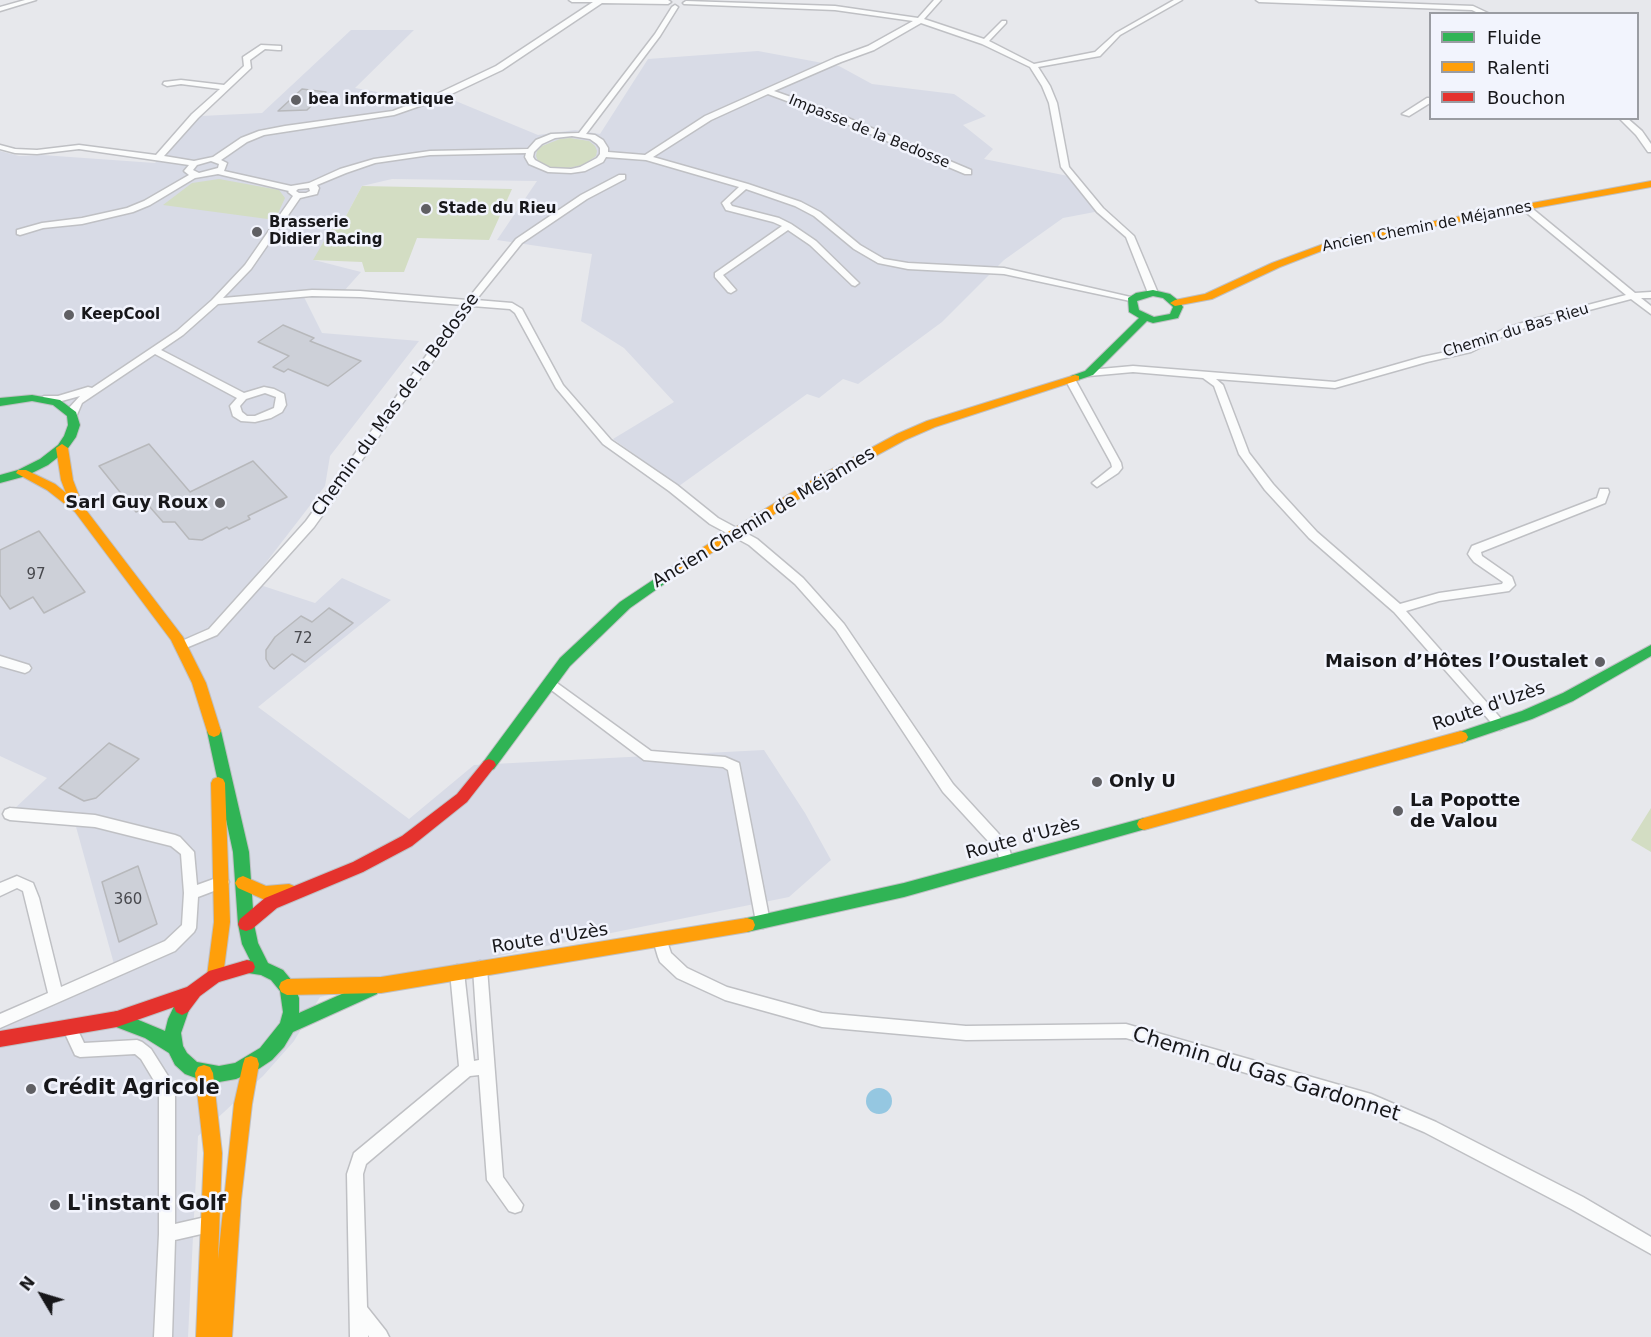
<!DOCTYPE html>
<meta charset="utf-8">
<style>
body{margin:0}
#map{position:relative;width:1651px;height:1337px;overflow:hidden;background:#e7e8ec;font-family:"DejaVu Sans",sans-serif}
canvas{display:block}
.legend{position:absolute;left:1429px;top:12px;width:210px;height:108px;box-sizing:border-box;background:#f2f4fd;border:2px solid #9a9ca2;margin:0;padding:8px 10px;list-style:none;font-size:18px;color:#17171a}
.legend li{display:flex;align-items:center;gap:12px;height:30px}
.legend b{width:30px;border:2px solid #9a9ca2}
.north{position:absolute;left:12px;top:1265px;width:60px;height:60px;-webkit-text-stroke:4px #f2f4fd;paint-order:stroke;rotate:308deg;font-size:16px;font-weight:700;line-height:24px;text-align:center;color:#17171a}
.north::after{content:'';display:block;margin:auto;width:21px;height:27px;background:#17171a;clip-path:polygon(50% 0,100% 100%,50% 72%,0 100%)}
</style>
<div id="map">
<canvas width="1651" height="1337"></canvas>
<ul class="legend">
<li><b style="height:8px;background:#30b455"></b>Fluide</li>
<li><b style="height:8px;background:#ff9f0a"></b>Ralenti</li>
<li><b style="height:8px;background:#e5322d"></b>Bouchon</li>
</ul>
<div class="north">N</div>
</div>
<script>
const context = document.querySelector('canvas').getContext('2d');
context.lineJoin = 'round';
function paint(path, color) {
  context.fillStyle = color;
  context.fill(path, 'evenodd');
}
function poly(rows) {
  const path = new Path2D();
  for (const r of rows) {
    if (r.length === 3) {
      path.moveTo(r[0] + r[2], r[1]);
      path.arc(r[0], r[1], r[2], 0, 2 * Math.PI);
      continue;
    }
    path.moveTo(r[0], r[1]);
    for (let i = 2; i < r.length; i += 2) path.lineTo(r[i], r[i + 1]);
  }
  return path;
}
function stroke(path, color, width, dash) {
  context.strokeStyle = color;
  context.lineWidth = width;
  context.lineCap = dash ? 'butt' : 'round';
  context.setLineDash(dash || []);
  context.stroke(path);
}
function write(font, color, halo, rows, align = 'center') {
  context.font = font + ' "DejaVu Sans",sans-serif';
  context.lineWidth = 5;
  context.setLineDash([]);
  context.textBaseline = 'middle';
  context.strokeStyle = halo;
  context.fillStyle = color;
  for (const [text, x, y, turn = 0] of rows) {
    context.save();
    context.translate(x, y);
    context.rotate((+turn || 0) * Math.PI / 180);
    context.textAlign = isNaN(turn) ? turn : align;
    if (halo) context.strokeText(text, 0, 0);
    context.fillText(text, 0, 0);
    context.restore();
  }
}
paint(poly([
 [351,30,414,30,355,88,416,99,446,97,538,135,575,130,600,134,648,59,758,51,839,66,872,84,954,94,986,116,963,125,993,149,984,159,1068,176,1100,211,1063,218,1004,260,942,322,858,384,843,379,819,398,807,394,679,486,613,439,674,402,624,348,581,321,592,254,497,240,537,181,392,179,362,186,339,229,314,260,361,272,344,291,304,297,322,333,419,341,330,456,325,486,251,582,315,603,342,578,391,600,258,707,409,819,474,765,764,750,805,813,831,860,789,897,517,952,320,997,294,1041,263,1076,198,1136,188,1337,0,1337,0,1028,114,964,73,816,13,810,47,778,0,756,0,151,19,156,42,155,155,163,201,116,262,113]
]), '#d8dbe6');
paint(poly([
 [570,138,589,141,595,146,597,151,596,156,583,165,563,169,552,168,538,161,536,156,537,151,542,146,560,139],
 [219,179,279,190,285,198,275,220,163,205,192,183],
 [362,186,512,189,489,240,417,238,404,272,365,272,362,262,313,260,331,229,339,229],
 [1651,808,1651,852,1631,840]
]), '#d3ddc3');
paint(poly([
 [879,1101,13]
]), '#95c7e1');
const building = poly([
 [302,89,326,92,307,110,278,111,302,89],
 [283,325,314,338,310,341,361,361,328,386,288,369,284,372,273,367,289,356,258,342,283,325],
 [149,444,190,492,253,461,287,497,248,516,250,519,229,529,227,527,202,540,189,539,175,522,163,522,149,506,136,512,99,466,149,444],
 [39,531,85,592,44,613,33,597,10,609,0,595,0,550,39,531],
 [329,608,353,623,305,662,292,654,274,669,270,666,266,659,266,650,275,637,301,616,312,622,329,608],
 [109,743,139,759,96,798,84,801,59,788,109,743],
 [138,866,157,924,119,942,102,882,138,866]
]);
paint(building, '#cdd0d8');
stroke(building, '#b7b8bb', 1.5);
const street = poly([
 [25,0,36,0,0,11,0,7,25,0],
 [569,0,668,0,671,2,668,4,602,3,502,70,443,98,394,115,264,135,247,142,221,160,227,163,224,171,291,186,309,183,340,169,374,159,430,151,528,149,536,140,551,134,579,133,655,34,672,7,675,5,678,7,660,36,586,134,595,135,603,140,608,148,608,152,645,155,705,116,835,58,868,46,913,21,835,10,684,4,683,3,686,1,835,6,918,18,934,0,941,0,924,19,984,39,1002,21,1006,21,1006,23,989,41,1034,64,1095,52,1116,33,1174,0,1182,0,1120,35,1100,56,1038,67,1050,86,1057,103,1069,167,1103,208,1134,236,1158,293,1156,295,1150,295,1148,293,1126,237,1097,212,1061,167,1049,103,1042,86,1030,67,982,44,921,23,874,50,841,62,774,91,836,113,971,170,971,174,965,174,830,117,768,94,711,120,653,157,748,184,801,202,820,212,860,245,884,259,908,263,1004,268,1135,298,1135,302,1004,274,908,269,878,263,854,249,814,216,795,206,746,189,730,203,732,206,779,218,791,224,816,241,859,283,855,286,852,285,810,245,788,230,723,275,736,290,731,293,728,292,715,277,715,273,782,226,773,222,726,210,722,203,739,187,646,160,606,157,603,162,585,171,571,173,548,172,529,164,525,157,526,153,430,155,375,163,346,173,317,185,319,188,317,194,300,198,251,269,223,298,312,290,360,291,467,300,516,239,581,195,619,175,625,175,625,179,587,199,522,243,476,300,512,303,522,309,563,385,611,440,677,485,718,518,757,539,803,578,844,624,953,784,998,833,1009,848,1013,862,1011,866,1006,868,1001,866,998,854,988,841,943,792,836,630,795,584,749,545,710,524,669,491,603,444,556,388,515,313,510,309,472,306,314,527,217,635,181,650,175,646,177,643,209,629,306,521,463,305,360,297,312,296,218,304,183,335,161,350,244,393,264,387,274,389,284,394,286,405,282,412,271,418,255,422,241,421,233,416,230,406,237,398,155,354,82,403,76,417,68,417,68,409,80,396,58,402,44,402,39,399,44,396,58,396,88,387,92,388,177,331,212,300,245,265,293,196,288,192,289,191,218,174,195,178,150,205,133,212,82,224,43,228,20,235,17,234,17,230,42,223,82,218,127,208,144,201,189,175,184,171,189,165,79,149,37,154,15,153,0,149,0,145,15,149,37,150,79,145,156,155,192,114,220,89,181,84,167,86,163,84,164,82,181,80,224,85,244,66,243,57,261,45,281,46,281,50,278,50,265,49,250,60,251,68,198,118,164,156,194,161,213,157,241,138,259,131,285,126,393,111,437,94,496,66,593,2,572,2,569,0],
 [572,136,590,139,597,144,600,148,600,154,597,158,580,167,571,169,550,168,535,160,533,157,534,152,542,144,555,138,572,136],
 [211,161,219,164,218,168,199,173,193,170,197,165,211,161],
 [309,188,310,191,306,193,299,193,296,191,298,189,309,188],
 [265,393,276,397,274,408,255,416,247,416,242,412,240,406,246,399,265,393],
 [1256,0,1313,0,1473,6,1490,14,1480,14,1472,10,1259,2,1256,0],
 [1427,98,1430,98,1430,103,1409,116,1402,114,1427,98],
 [1619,118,1627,118,1642,131,1651,144,1651,152,1648,152,1636,135,1619,118],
 [1522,205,1528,205,1635,293,1651,292,1651,298,1641,298,1651,306,1651,314,1631,299,1540,323,1510,333,1471,352,1427,362,1335,388,1216,379,1223,385,1249,453,1273,484,1317,532,1400,604,1439,593,1502,584,1503,582,1474,562,1470,557,1468,554,1472,546,1597,498,1600,489,1608,489,1609,492,1605,503,1481,552,1482,556,1512,577,1515,585,1509,591,1439,601,1406,611,1504,722,1506,725,1504,728,1500,730,1496,728,1394,612,1309,538,1265,490,1239,454,1214,386,1203,378,1133,372,1089,376,1084,373,1089,370,1133,366,1335,382,1422,357,1465,348,1504,329,1534,319,1626,295,1522,209,1522,205],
 [1071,378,1076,381,1121,463,1122,468,1118,473,1097,487,1092,483,1112,467,1111,463,1066,381,1071,378],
 [0,656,29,665,31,668,29,671,25,673,0,666,0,656],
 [550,678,651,751,725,757,739,763,770,922,768,926,763,928,758,926,756,922,728,770,723,767,644,760,546,686,544,683,546,680,550,678],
 [10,808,95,815,175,835,180,837,194,852,197,885,222,876,227,878,229,882,227,886,198,897,196,928,194,932,175,951,0,1028,0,1014,48,993,23,891,17,888,0,896,0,883,17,876,33,883,39,898,61,987,165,941,182,925,184,893,181,854,171,846,95,827,10,820,5,818,3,814,5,810,10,808],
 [660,934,665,935,671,953,687,968,727,987,822,1013,966,1026,1126,1024,1371,1094,1436,1122,1583,1197,1651,1237,1651,1254,1571,1209,1424,1132,1370,1109,1126,1038,966,1040,822,1027,725,1000,677,978,660,962,658,957,653,940,655,935,660,934],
 [480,961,485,963,487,968,503,1177,523,1205,521,1211,515,1213,509,1211,487,1180,479,1075,470,1076,366,1164,363,1174,367,1307,386,1331,389,1337,369,1337,368,1335,368,1337,350,1337,347,1174,354,1153,459,1066,450,972,452,967,457,965,462,967,464,972,474,1061,479,1060,473,968,475,963,480,961],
 [69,1020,74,1022,84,1043,137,1040,142,1042,151,1049,175,1087,175,1224,210,1216,216,1218,218,1224,216,1230,210,1232,175,1240,172,1337,154,1337,159,1234,159,1089,141,1059,135,1054,80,1057,75,1055,62,1027,64,1022,69,1020]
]);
const fast = poly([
 [1153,290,1170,294,1179,301,1183,307,1178,318,1153,323,1147,321,1093,375,1075,381,1071,380,1071,376,1085,371,1139,318,1129,312,1128,298,1136,293,1153,290],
 [1153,296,1163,298,1171,305,1173,307,1170,314,1154,317,1139,310,1137,301,1153,296],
 [32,395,60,400,76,412,80,425,76,437,66,451,48,465,26,476,0,483,0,475,18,470,40,459,58,445,64,436,68,425,67,416,53,405,32,401,0,406,0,398,32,395],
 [680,562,684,564,686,567,684,570,630,608,570,666,494,769,489,771,484,769,482,765,484,761,560,658,620,602,680,562],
 [1651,645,1651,656,1573,701,1532,719,1461,743,1456,741,1454,737,1456,733,1522,711,1563,693,1651,645],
 [214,725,219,727,221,731,249,852,254,924,258,943,268,963,283,970,293,982,299,998,299,1013,371,981,377,984,379,989,377,994,293,1032,284,1047,272,1060,257,1070,236,1079,219,1082,204,1081,185,1074,175,1065,169,1053,145,1038,111,1025,109,1019,111,1013,117,1011,165,1031,168,1019,176,1002,182,999,188,1002,190,1007,181,1033,183,1046,187,1053,197,1062,219,1066,235,1063,260,1048,280,1023,283,1012,280,991,271,980,261,975,241,972,239,967,241,962,250,960,242,944,238,924,233,852,207,731,209,727,214,725],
 [1144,818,1149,820,1151,824,1149,828,904,897,747,932,741,930,739,925,741,920,747,918,904,883,1144,818]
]);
const slow = poly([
 [1651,181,1651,187,1342,243,1280,267,1212,299,1175,306,1170,303,1175,300,1205,294,1272,263,1337,239,1651,181],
 [1075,375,1079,376,1079,380,935,427,905,440,820,486,684,570,676,570,674,567,676,564,812,480,897,434,927,421,1075,375],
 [62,444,68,448,73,480,83,506,183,637,206,683,221,731,219,735,214,737,209,735,207,731,192,683,171,640,75,512,47,490,16,473,18,470,26,470,55,484,66,493,61,480,56,448,62,444],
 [1461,731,1466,733,1468,737,1466,741,1461,743,1144,830,1139,828,1137,824,1139,820,1144,818,1461,731],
 [218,777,223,779,225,783,230,922,223,976,221,981,215,983,209,981,207,976,214,922,211,783,213,779,218,777],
 [243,876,266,886,289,884,294,886,297,891,294,896,289,898,265,900,238,888,235,883,238,878,243,876],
 [747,918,753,920,755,925,753,930,747,932,381,993,287,995,281,992,279,987,281,982,287,979,381,977,747,918],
 [251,1056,257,1058,259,1064,252,1104,241,1200,232,1337,196,1337,204,1153,195,1073,198,1067,204,1065,210,1067,213,1073,222,1153,218,1259,234,1104,243,1064,245,1058,251,1056]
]);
const jam = poly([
 [489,759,494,761,496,765,467,802,412,846,363,872,277,908,252,929,246,931,240,929,238,924,240,919,265,898,353,862,402,836,457,794,484,761,489,759],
 [247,960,253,962,255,967,253,972,219,982,200,996,188,1012,182,1015,176,1012,174,1007,117,1027,0,1047,0,1031,117,1011,187,987,209,971,247,960]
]);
stroke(street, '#bfc0c4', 3);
stroke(fast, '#bfc0c4', 2);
stroke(slow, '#bfc0c4', 2);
stroke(jam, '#bfc0c4', 2);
paint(street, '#fbfcfc');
paint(fast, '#30b455');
paint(slow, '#ff9f0a');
paint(jam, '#e5322d');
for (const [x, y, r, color] of [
 [296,100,6,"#606064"],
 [426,209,6,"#606064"],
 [257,232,6,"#606064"],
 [69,315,6,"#606064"],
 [220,503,6,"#606064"],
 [1600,662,6,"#606064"],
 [1097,782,6,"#606064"],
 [1398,811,6,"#606064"],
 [31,1089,6,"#606064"],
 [55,1205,6,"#606064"]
]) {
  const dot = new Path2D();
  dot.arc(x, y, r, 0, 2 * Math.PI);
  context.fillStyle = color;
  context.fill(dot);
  stroke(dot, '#f2f4fd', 2);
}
write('bold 15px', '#17171a', '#f2f4fd', [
 ["bea informatique",308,100],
 ["Stade du Rieu",438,209],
 ["Brasserie",269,223],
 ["Didier Racing",269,240],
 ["KeepCool",81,315]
], 'left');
write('15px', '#17171a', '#f2f4fd', [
 ["Impasse de la Bedosse",869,132,22],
 ["Ancien Chemin de Méjannes",1427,227,-11],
 ["Chemin du Bas Rieu",1516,331,-17]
]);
write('15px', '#48494e', null, [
 ["97",36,575],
 ["72",303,639],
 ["360",128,900]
]);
write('18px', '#17171a', '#f2f4fd', [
 ["Chemin du Mas de la Bedosse",396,405,-54],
 ["Ancien Chemin de Méjannes",764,518,-31],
 ["Route d'Uzès",1489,707,-19],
 ["Route d'Uzès",1023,839,-15],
 ["Route d'Uzès",550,939,-9]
]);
write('bold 18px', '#17171a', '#f2f4fd', [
 ["Sarl Guy Roux",208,503],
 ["Maison d’Hôtes l’Oustalet",1588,662],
 ["Only U",1109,782,"left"],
 ["La Popotte",1410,801,"left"],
 ["de Valou",1410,822,"left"]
], 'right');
write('21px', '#17171a', '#f2f4fd', [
 ["Chemin du Gas Gardonnet",1266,1075,17]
]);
write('bold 21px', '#17171a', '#f2f4fd', [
 ["Crédit Agricole",43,1089],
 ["L'instant Golf",67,1205]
], 'left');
</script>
